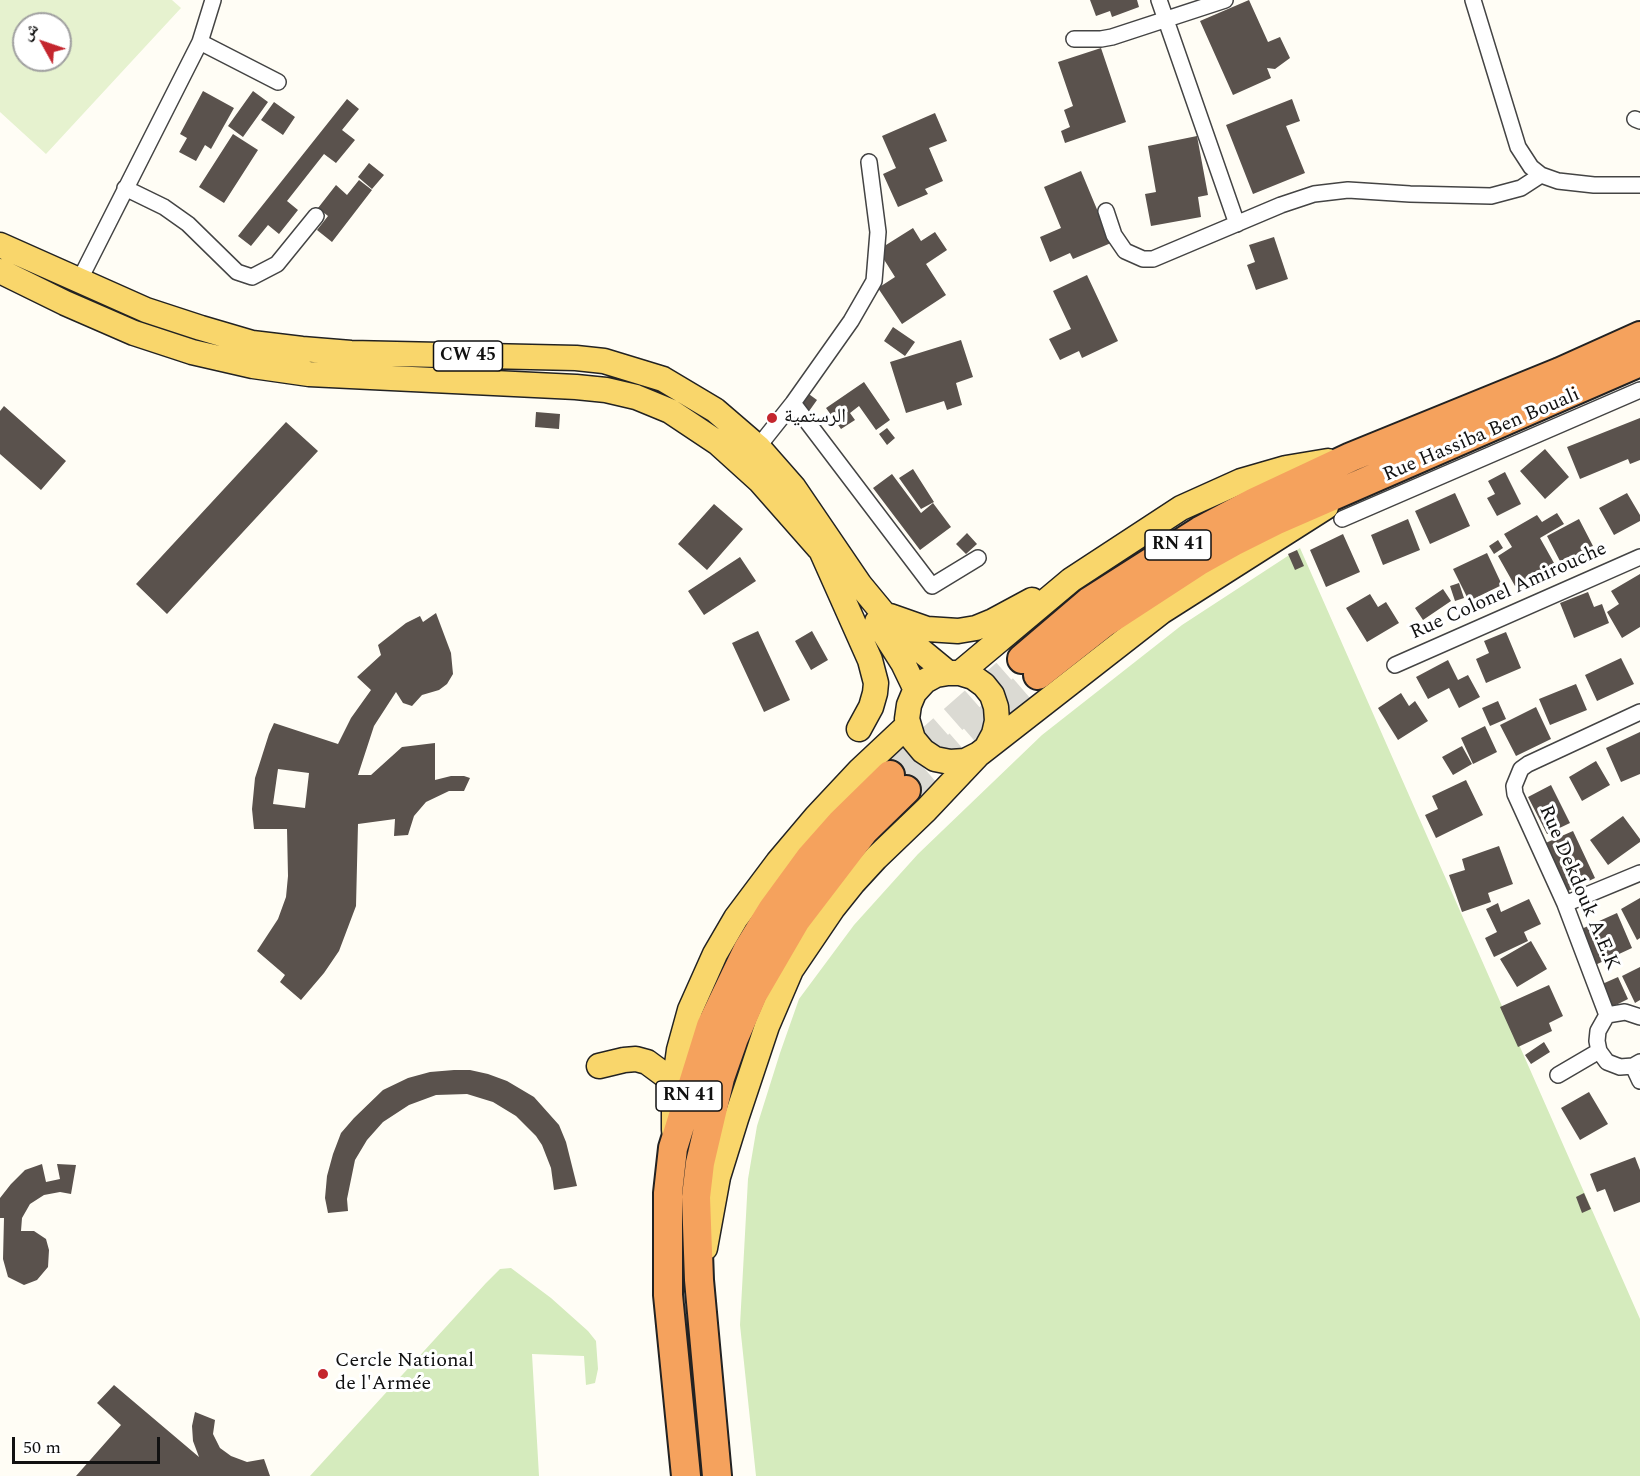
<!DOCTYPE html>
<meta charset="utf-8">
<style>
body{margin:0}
#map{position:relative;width:1640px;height:1476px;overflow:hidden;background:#fffdf5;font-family:Spectral,"Noto Naskh Arabic",serif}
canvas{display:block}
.north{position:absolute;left:12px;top:12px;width:60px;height:60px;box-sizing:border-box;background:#fff;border:2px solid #a0a0a0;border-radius:50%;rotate:310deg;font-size:16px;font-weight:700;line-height:24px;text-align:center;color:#111}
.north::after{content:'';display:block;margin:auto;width:21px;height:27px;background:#c4262e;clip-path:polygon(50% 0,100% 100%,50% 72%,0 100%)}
.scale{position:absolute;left:12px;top:1437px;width:148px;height:27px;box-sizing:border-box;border:3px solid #111;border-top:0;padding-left:8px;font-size:18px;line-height:21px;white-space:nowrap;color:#111;-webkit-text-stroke:4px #fff;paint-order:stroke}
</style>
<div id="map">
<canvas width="1640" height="1476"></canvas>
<div class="north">ش</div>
<div class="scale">50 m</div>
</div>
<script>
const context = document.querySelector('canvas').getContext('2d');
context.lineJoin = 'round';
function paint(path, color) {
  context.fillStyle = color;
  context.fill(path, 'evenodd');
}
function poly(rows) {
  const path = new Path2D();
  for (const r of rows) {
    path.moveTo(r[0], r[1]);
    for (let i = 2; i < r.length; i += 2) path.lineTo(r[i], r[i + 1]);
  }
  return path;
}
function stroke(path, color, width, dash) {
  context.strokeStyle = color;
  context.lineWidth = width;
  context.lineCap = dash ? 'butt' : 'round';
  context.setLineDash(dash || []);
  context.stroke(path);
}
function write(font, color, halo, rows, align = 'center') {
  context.font = font + ' Spectral,"Noto Naskh Arabic",serif';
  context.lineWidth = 6;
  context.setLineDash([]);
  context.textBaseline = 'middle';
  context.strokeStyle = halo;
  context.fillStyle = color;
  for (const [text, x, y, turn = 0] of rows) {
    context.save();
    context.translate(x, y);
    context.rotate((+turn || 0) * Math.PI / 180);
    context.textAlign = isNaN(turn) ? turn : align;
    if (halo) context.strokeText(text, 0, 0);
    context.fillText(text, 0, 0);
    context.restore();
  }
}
paint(poly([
 [1300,548,1640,1319,1640,1476,756,1476,740,1325,748,1179,757,1126,780,1053,799,999,854,925,918,854,1042,735,1182,625],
 [511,1268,551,1298,588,1331,596,1341,598,1369,595,1383,586,1385,584,1356,532,1354,539,1476,310,1476,486,1283,500,1269]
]), '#d5ebbd');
paint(poly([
 [0,0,172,0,181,8,46,154,0,112],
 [24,24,60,24,60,60,24,60]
]), '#e6f2cf');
paint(poly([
 [1090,0,1137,0,1139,7,1112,17,1110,11,1096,16],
 [1249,0,1268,42,1280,37,1290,58,1275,69,1267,68,1271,78,1233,95,1200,21],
 [1101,48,1126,122,1065,143,1061,131,1070,127,1064,110,1073,106,1058,62],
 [203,91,234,108,211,149,205,145,196,161,179,152,187,138,180,134],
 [253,91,268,102,243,137,228,126],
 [347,99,359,109,342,130,355,140,336,163,324,154,287,201,298,210,279,234,268,225,251,246,238,236],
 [1292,99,1300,121,1286,126,1305,173,1253,194,1226,125],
 [274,102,295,117,283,135,261,120],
 [935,113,947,141,929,148,943,181,925,189,928,194,898,207,883,174,896,168,882,136],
 [233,134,258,150,224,203,199,187],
 [1197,136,1208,195,1198,197,1201,217,1151,226,1145,194,1156,192,1148,146],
 [369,163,384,175,372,189,358,177],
 [1081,171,1111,243,1073,259,1070,253,1050,262,1040,237,1061,228,1044,187],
 [359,180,372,190,332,242,317,230,328,216,318,208,336,185,347,195],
 [913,228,921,241,935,232,947,250,926,264,946,295,902,324,878,288,895,277,878,250],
 [1274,237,1288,279,1256,290,1247,265,1255,262,1249,245],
 [1087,275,1118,341,1082,358,1079,351,1060,360,1049,339,1071,329,1053,291],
 [893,327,915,342,905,356,884,341],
 [961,340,973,377,956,383,962,405,947,410,944,401,906,413,890,362],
 [864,382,890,420,876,430,859,406,850,413,855,420,841,429,826,408],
 [806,392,817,400,807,414,796,406],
 [4,406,66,461,41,490,0,454,0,411],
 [536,412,560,414,559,429,535,427],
 [1640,418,1640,460,1630,464,1628,459,1580,479,1567,447],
 [286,422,318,451,167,614,136,584],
 [887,428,895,438,887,445,879,434],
 [1545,449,1569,477,1545,499,1520,471],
 [913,469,934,502,921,509,899,478],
 [1505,472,1521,504,1497,516,1487,498,1495,494,1488,481],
 [892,474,921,513,933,503,951,527,920,550,873,488],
 [1455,493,1470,526,1430,544,1415,511],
 [1627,493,1640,515,1640,521,1614,535,1599,508],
 [714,504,743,529,707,570,678,544],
 [1557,513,1564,524,1540,538,1554,563,1515,586,1498,556,1512,547,1504,534,1537,515,1542,522],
 [1408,519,1420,550,1383,565,1371,535],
 [1579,519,1593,546,1561,563,1547,536],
 [967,533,977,544,966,554,956,544],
 [1343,534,1360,572,1326,587,1310,550],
 [1498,540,1503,548,1494,554,1489,546],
 [1297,550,1304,566,1295,570,1288,554],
 [1487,553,1502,585,1469,601,1453,569],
 [740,557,756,581,704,615,688,591],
 [1640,574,1640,627,1622,638,1607,612,1619,604,1611,591],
 [1459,583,1464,598,1455,601,1450,586],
 [1443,589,1451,601,1423,620,1415,608],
 [1588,592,1594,607,1602,604,1609,623,1574,638,1560,603],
 [1370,594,1378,607,1386,602,1399,623,1367,642,1346,608],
 [436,613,451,653,453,674,447,684,439,690,422,695,412,706,403,703,396,692,374,726,358,775,371,775,402,747,435,743,435,780,451,776,464,776,470,778,464,791,449,791,426,802,414,816,408,835,394,836,395,819,358,824,356,906,339,951,324,973,301,1000,280,982,285,975,257,951,278,919,286,897,288,876,287,829,254,829,252,809,255,778,269,734,274,723,338,744,351,718,371,690,357,677,381,655,378,645,406,623,420,616,423,622],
 [278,769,309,773,305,808,273,804],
 [758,631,790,700,764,712,732,643],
 [812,631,828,660,811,670,795,641],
 [1506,632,1521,668,1486,683,1476,659,1489,653,1484,641],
 [1621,658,1634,684,1597,701,1585,675],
 [1448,660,1458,680,1468,675,1480,697,1459,708,1449,688,1428,699,1416,677],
 [1576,684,1587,710,1550,725,1539,699],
 [1401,693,1409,706,1415,701,1428,721,1398,740,1378,708],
 [1498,701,1506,719,1490,726,1482,708],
 [1536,707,1551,739,1516,756,1500,725],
 [1485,726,1497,752,1473,764,1461,738],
 [1640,732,1640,774,1621,782,1606,748],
 [1462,746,1472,764,1453,775,1442,757],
 [1596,761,1610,785,1582,801,1569,777],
 [1466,780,1483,815,1436,838,1425,815,1438,809,1432,796],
 [1551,785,1570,823,1547,834,1528,797],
 [1623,816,1640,839,1640,842,1608,865,1590,840],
 [1573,831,1595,878,1564,893,1541,845],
 [1499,846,1513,884,1488,893,1491,902,1462,912,1449,875,1465,870,1462,859],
 [1640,898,1640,938,1637,940,1621,909],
 [1529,899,1541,924,1524,932,1528,941,1494,957,1485,938,1497,932,1486,909,1498,903,1501,912],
 [1617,913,1632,948,1593,966,1577,931],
 [1531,941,1547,969,1517,987,1500,959],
 [1640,967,1640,1000,1635,1003,1622,976],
 [1618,977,1628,999,1610,1008,1600,985],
 [1549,985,1563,1016,1549,1023,1552,1031,1518,1047,1500,1007],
 [1544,1042,1550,1052,1531,1064,1525,1055],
 [454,1070,470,1070,488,1074,507,1081,534,1097,559,1125,566,1142,577,1186,554,1190,551,1168,542,1145,536,1136,516,1116,493,1102,467,1094,436,1095,409,1105,383,1122,367,1140,355,1160,347,1199,348,1211,328,1213,325,1198,327,1176,333,1154,341,1133,354,1118,383,1090,408,1078,430,1072],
 [1589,1092,1608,1124,1580,1140,1561,1108],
 [1635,1157,1640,1170,1640,1202,1614,1212,1605,1189,1597,1192,1590,1174],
 [42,1164,46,1182,60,1179,57,1164,76,1165,71,1194,60,1192,44,1195,30,1204,22,1218,21,1231,34,1231,46,1239,49,1250,48,1267,37,1280,24,1285,8,1277,3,1259,4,1218,0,1218,0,1198,11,1184,25,1170],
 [1584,1193,1591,1209,1582,1213,1576,1197],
 [114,1385,199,1457,193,1441,192,1426,195,1412,215,1420,213,1434,220,1448,231,1456,247,1462,264,1459,270,1476,76,1476,121,1425,97,1403]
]), '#5a524d');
stroke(poly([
 [890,775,1022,659],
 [906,790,1038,675]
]), '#dbdad3', 28, [28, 14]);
const street = poly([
 [1159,0,1237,224],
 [1473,0,1518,147,1531,167,1541,175,1558,181,1594,185,1640,185],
 [1074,39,1101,39,1112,37,1225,0],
 [200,42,278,82],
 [1635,119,1640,121],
 [125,188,164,207,188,224,237,272,252,277,277,264,316,216],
 [1106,211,1114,235,1125,251,1143,259,1153,259,1281,205,1314,194,1348,190,1410,194,1491,196,1521,188,1541,175],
 [79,281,200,42,213,0],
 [793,403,932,586,978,558],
 [758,447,793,403,851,321,874,281,878,232,869,162],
 [1342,519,1640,390],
 [1395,665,1640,557],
 [1565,904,1640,873],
 [1607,1015,1565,904,1515,794,1514,786,1521,769,1528,764,1640,712],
 [1640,1017,1625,1012,1607,1015,1598,1031,1597,1041,1599,1051,1607,1062,1620,1067,1633,1066,1640,1062],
 [1633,1066,1640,1081],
 [1558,1075,1599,1051]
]);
const primary = poly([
 [0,245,146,310,201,328,252,343,302,349,351,353,576,358,604,361,663,379,715,410,758,447,794,488,860,585,884,614,914,645,948,673],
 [0,271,65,303,134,333,192,352,253,366,309,374,576,387,606,390,636,397,670,411,718,443,760,481,819,548],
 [821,550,870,660,876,683,875,693,871,707,859,729],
 [890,616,927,629,958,631,976,628,993,621,1032,600],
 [877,622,903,663,916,690],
 [960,673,1071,580,1181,508,1241,481,1286,468,1328,461],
 [988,745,994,734,997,721,996,707,992,695,984,685,973,677,960,673,948,673,936,675,925,681,914,693,909,705,907,719,913,739,923,751,935,759,950,762,965,761,979,754,1161,612,1326,507],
 [599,1066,624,1060,636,1059,647,1062,666,1076,674,1086],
 [674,1130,674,1086,679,1050,690,1010,715,954,736,918,778,862,816,817,860,770,908,725],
 [705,1248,718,1177,736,1119,767,1026,791,970,833,908,853,883,876,858,926,810,977,756]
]);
const highway = poly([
 [1022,659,1090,601,1200,531,1255,502,1351,457,1560,372,1640,336],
 [1038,675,1104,623,1199,561,1233,542,1275,521,1640,362],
 [686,1476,668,1295,668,1193,673,1148,711,1026,748,949,772,910,810,858,841,823,890,775],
 [717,1476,699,1280,696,1197,700,1163,720,1078,734,1038,753,994,796,920,864,831,906,790]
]);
stroke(street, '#444', 18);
stroke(primary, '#222', 27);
stroke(highway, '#222', 32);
stroke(street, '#fff', 15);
stroke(primary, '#f9d66b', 24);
stroke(highway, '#f5a25d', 28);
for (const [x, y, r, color] of [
 [772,418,6,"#c4262e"],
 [323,1374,6,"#c4262e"]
]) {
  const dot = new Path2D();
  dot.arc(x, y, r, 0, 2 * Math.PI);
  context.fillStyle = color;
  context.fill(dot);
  stroke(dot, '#fff', 2);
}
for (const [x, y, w] of [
 [468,356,69],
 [1178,545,66],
 [689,1096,66]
]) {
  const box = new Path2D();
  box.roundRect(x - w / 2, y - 15, w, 30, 4.5);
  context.fillStyle = '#fff';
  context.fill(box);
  stroke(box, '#111', 1.5);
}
write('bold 18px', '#111', null, [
 ["CW 45",468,356],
 ["RN 41",1178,545],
 ["RN 41",689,1096]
]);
write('20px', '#111', '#fff', [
 ["الرستمية",784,418],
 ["Cercle National",335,1362],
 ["de l'Armée",335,1385]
], 'left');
write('20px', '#111', '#fff', [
 ["Rue Hassiba Ben Bouali",1482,436,-23],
 ["Rue Colonel Amirouche",1509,592,-24],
 ["Rue Dekdouk A.E.K",1578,888,67]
]);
</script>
